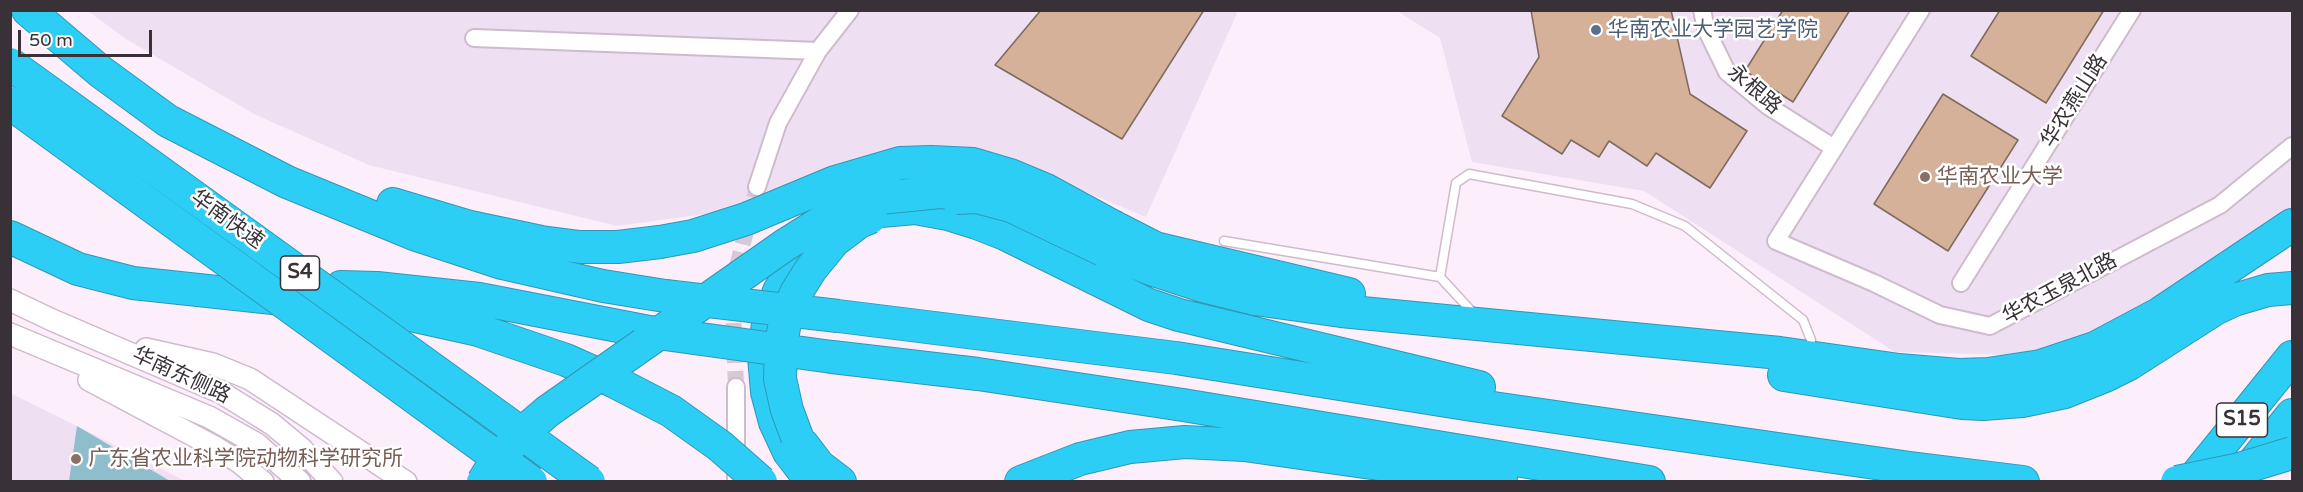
<!DOCTYPE html>
<meta charset="utf-8">
<style>
body{margin:0}
#map{position:relative;width:2303px;height:492px;overflow:hidden;background:#fdeefc;font-family:"Varela Round",sans-serif}
canvas{display:block}
.frame{position:absolute;inset:0;border:12px solid #393138;pointer-events:none}
.scale{position:absolute;left:18px;top:30px;width:134px;height:27px;box-sizing:border-box;border:3px solid #393138;border-top:0;padding-left:8px;font-size:18px;line-height:21px;white-space:nowrap;color:#393138;-webkit-text-stroke:4px #fff;paint-order:stroke}
</style>
<div id="map">
<canvas width="2303" height="492"></canvas>
<div class="frame"></div>
<div class="scale">50 m</div>
</div>
<script>
const context = document.querySelector('canvas').getContext('2d');
context.lineJoin = 'round';
function paint(path, color) {
  context.fillStyle = color;
  context.fill(path, 'evenodd');
}
function poly(rows) {
  const path = new Path2D();
  for (const r of rows) {
    path.moveTo(r[0], r[1]);
    for (let i = 2; i < r.length; i += 2) path.lineTo(r[i], r[i + 1]);
  }
  return path;
}
function stroke(path, color, width, dash) {
  context.strokeStyle = color;
  context.lineWidth = width;
  context.lineCap = dash ? 'butt' : 'round';
  context.setLineDash(dash || []);
  context.stroke(path);
}
function write(font, color, halo, rows, align = 'center') {
  context.font = font + ' "Varela Round","Noto Sans SC",sans-serif';
  context.lineWidth = 5;
  context.setLineDash([]);
  context.textBaseline = 'middle';
  context.strokeStyle = halo;
  context.fillStyle = color;
  for (const [text, x, y, turn = 0] of rows) {
    context.save();
    context.translate(x, y);
    context.rotate((+turn || 0) * Math.PI / 180);
    context.textAlign = isNaN(turn) ? turn : align;
    if (halo) context.strokeText(text, 0, 0);
    context.fillText(text, 0, 0);
    context.restore();
  }
}
paint(poly([
 [88,11,1238,11,1146,217,1012,161,928,146,838,164,777,192,720,212,617,226,369,165,254,114,126,39],
 [1397,11,2292,11,2292,213,2193,288,2055,356,1895,352,1644,191,1472,162,1440,38],
 [10,393,97,436,185,481,11,481]
]), '#eedff3');
paint(poly([
 [77,426,170,481,69,481]
]), '#8ebdcc');
const building = poly([
 [1041,10,1204,10,1122,139,995,65,1041,10],
 [1531,10,1671,10,1690,94,1747,131,1710,188,1656,153,1647,166,1609,141,1599,157,1571,140,1562,154,1502,116,1539,57,1531,10],
 [1783,10,1850,10,1793,102,1745,71,1783,10],
 [2000,10,2104,10,2046,103,1971,56,2000,10],
 [1943,94,2018,140,1948,251,1874,204,1943,94]
]);
paint(building, '#d4b198');
stroke(building, '#7e6b5e', 1.5);
stroke(poly([
 [736,387,732,287,757,187]
]), '#d6c8d5', 16, [16, 8]);
const service = poly([
 [1224,241,1440,277,1474,314],
 [1440,277,1456,183,1469,174,1632,204,1685,226,1803,320,1811,340]
]);
const minor = poly([
 [1702,10,1706,29,1727,72,1768,106,1834,148],
 [1921,10,1776,241,1874,283,1940,315,1990,326,2220,205,2292,146],
 [474,38,818,51],
 [757,187,778,123,818,51,850,10],
 [1961,283,2132,10],
 [736,387,736,482]
]);
const tertiary = poly([
 [10,300,52,320,222,393,272,424,302,449,332,482],
 [10,334,209,417,257,444,300,482],
 [146,349,213,364,250,379,406,482],
 [89,380,213,446,239,462,263,482]
]);
const motorway = poly([
 [28,10,101,72,168,121,287,182,414,234,502,263,603,286,665,296],
 [393,204,470,227,541,242,580,247,618,247,660,242],
 [881,211,915,208,948,214,977,223,1005,234,1149,305,1179,315,1479,387],
 [1114,227,1155,248,1349,294],
 [10,237,78,269,133,283,366,308,410,315,478,330,566,360,613,381],
 [1103,250,1154,270,1203,286,1255,299,1341,311,1780,353,1899,370,1959,375,1988,374,2041,366,2095,348,2159,314,2292,225],
 [341,287,377,288,479,299,649,332],
 [838,316,1176,358,1472,405,1910,468,2023,482],
 [832,357,978,374,1183,405,1649,482],
 [1784,375,1962,403,1983,404,2022,401,2065,392,2105,376,2129,364,2215,309,2234,300,2268,290,2292,288],
 [803,445,819,466,840,482],
 [2243,476,2292,415],
 [812,482,789,452,775,422,767,392,764,356,768,323,779,291,796,263,822,237,830,232],
 [1021,482,1080,459,1130,447,1185,442,1244,445,1407,468,1501,477],
 [2191,482,2292,357]
]);
stroke(service, '#cebbcc', 11);
stroke(minor, '#cebbcc', 20);
stroke(tertiary, '#cebbcc', 24);
stroke(motorway, '#3197b4', 34);
stroke(service, '#fff', 8);
stroke(minor, '#fff', 16);
stroke(tertiary, '#fff', 21);
stroke(motorway, '#2dcef6', 32);
const motorwayBridge = poly([
 [10,64,589,482],
 [10,103,531,482],
 [956,198,977,197,1011,206,1103,250],
 [660,242,693,236,746,219,835,182,900,163,931,162,973,164,1010,175,1046,190,1114,227],
 [665,296,838,316],
 [650,332,832,357],
 [613,381,671,411,720,446,761,482],
 [797,437,787,410,780,379,781,344,786,317,796,293,811,269,834,241,859,222,871,217],
 [483,482,496,461,520,435,548,411,785,245,820,223,854,207,880,198,940,192,977,197],
 [2177,482,2236,470,2292,453]
]);
stroke(motorwayBridge, '#3197b4', 34, []);
stroke(motorwayBridge, '#2dcef6', 32);
for (const [x, y, r, color] of [
 [1596,30,6,"#5c6f8a"],
 [1925,177,6,"#8d6e63"],
 [76,459,6,"#8d6e63"]
]) {
  const dot = new Path2D();
  dot.arc(x, y, r, 0, 2 * Math.PI);
  context.fillStyle = color;
  context.fill(dot);
  stroke(dot, '#fff', 2);
}
for (const [x, y, w] of [
 [300,273,39],
 [2242,420,51]
]) {
  const box = new Path2D();
  box.roundRect(x - w / 2, y - 17, w, 34, 4.5);
  context.fillStyle = '#fff';
  context.fill(box);
  stroke(box, '#393138', 1.5);
}
write('bold 20px', '#393138', null, [
 ["S4",300,273],
 ["S15",2242,420]
]);
write('21px', '#4e5e75', '#fff', [
 ["华南农业大学园艺学院",1608,30]
], 'left');
write('21px', '#393138', '#fff', [
 ["永根路",1754,90,41],
 ["华农燕山路",2075,101,-58],
 ["华南快速",227,220,36],
 ["华农玉泉北路",2060,289,-28],
 ["华南东侧路",181,376,25]
]);
write('21px', '#785e54', '#fff', [
 ["华南农业大学",1937,177],
 ["广东省农业科学院动物科学研究所",88,459]
], 'left');
</script>
